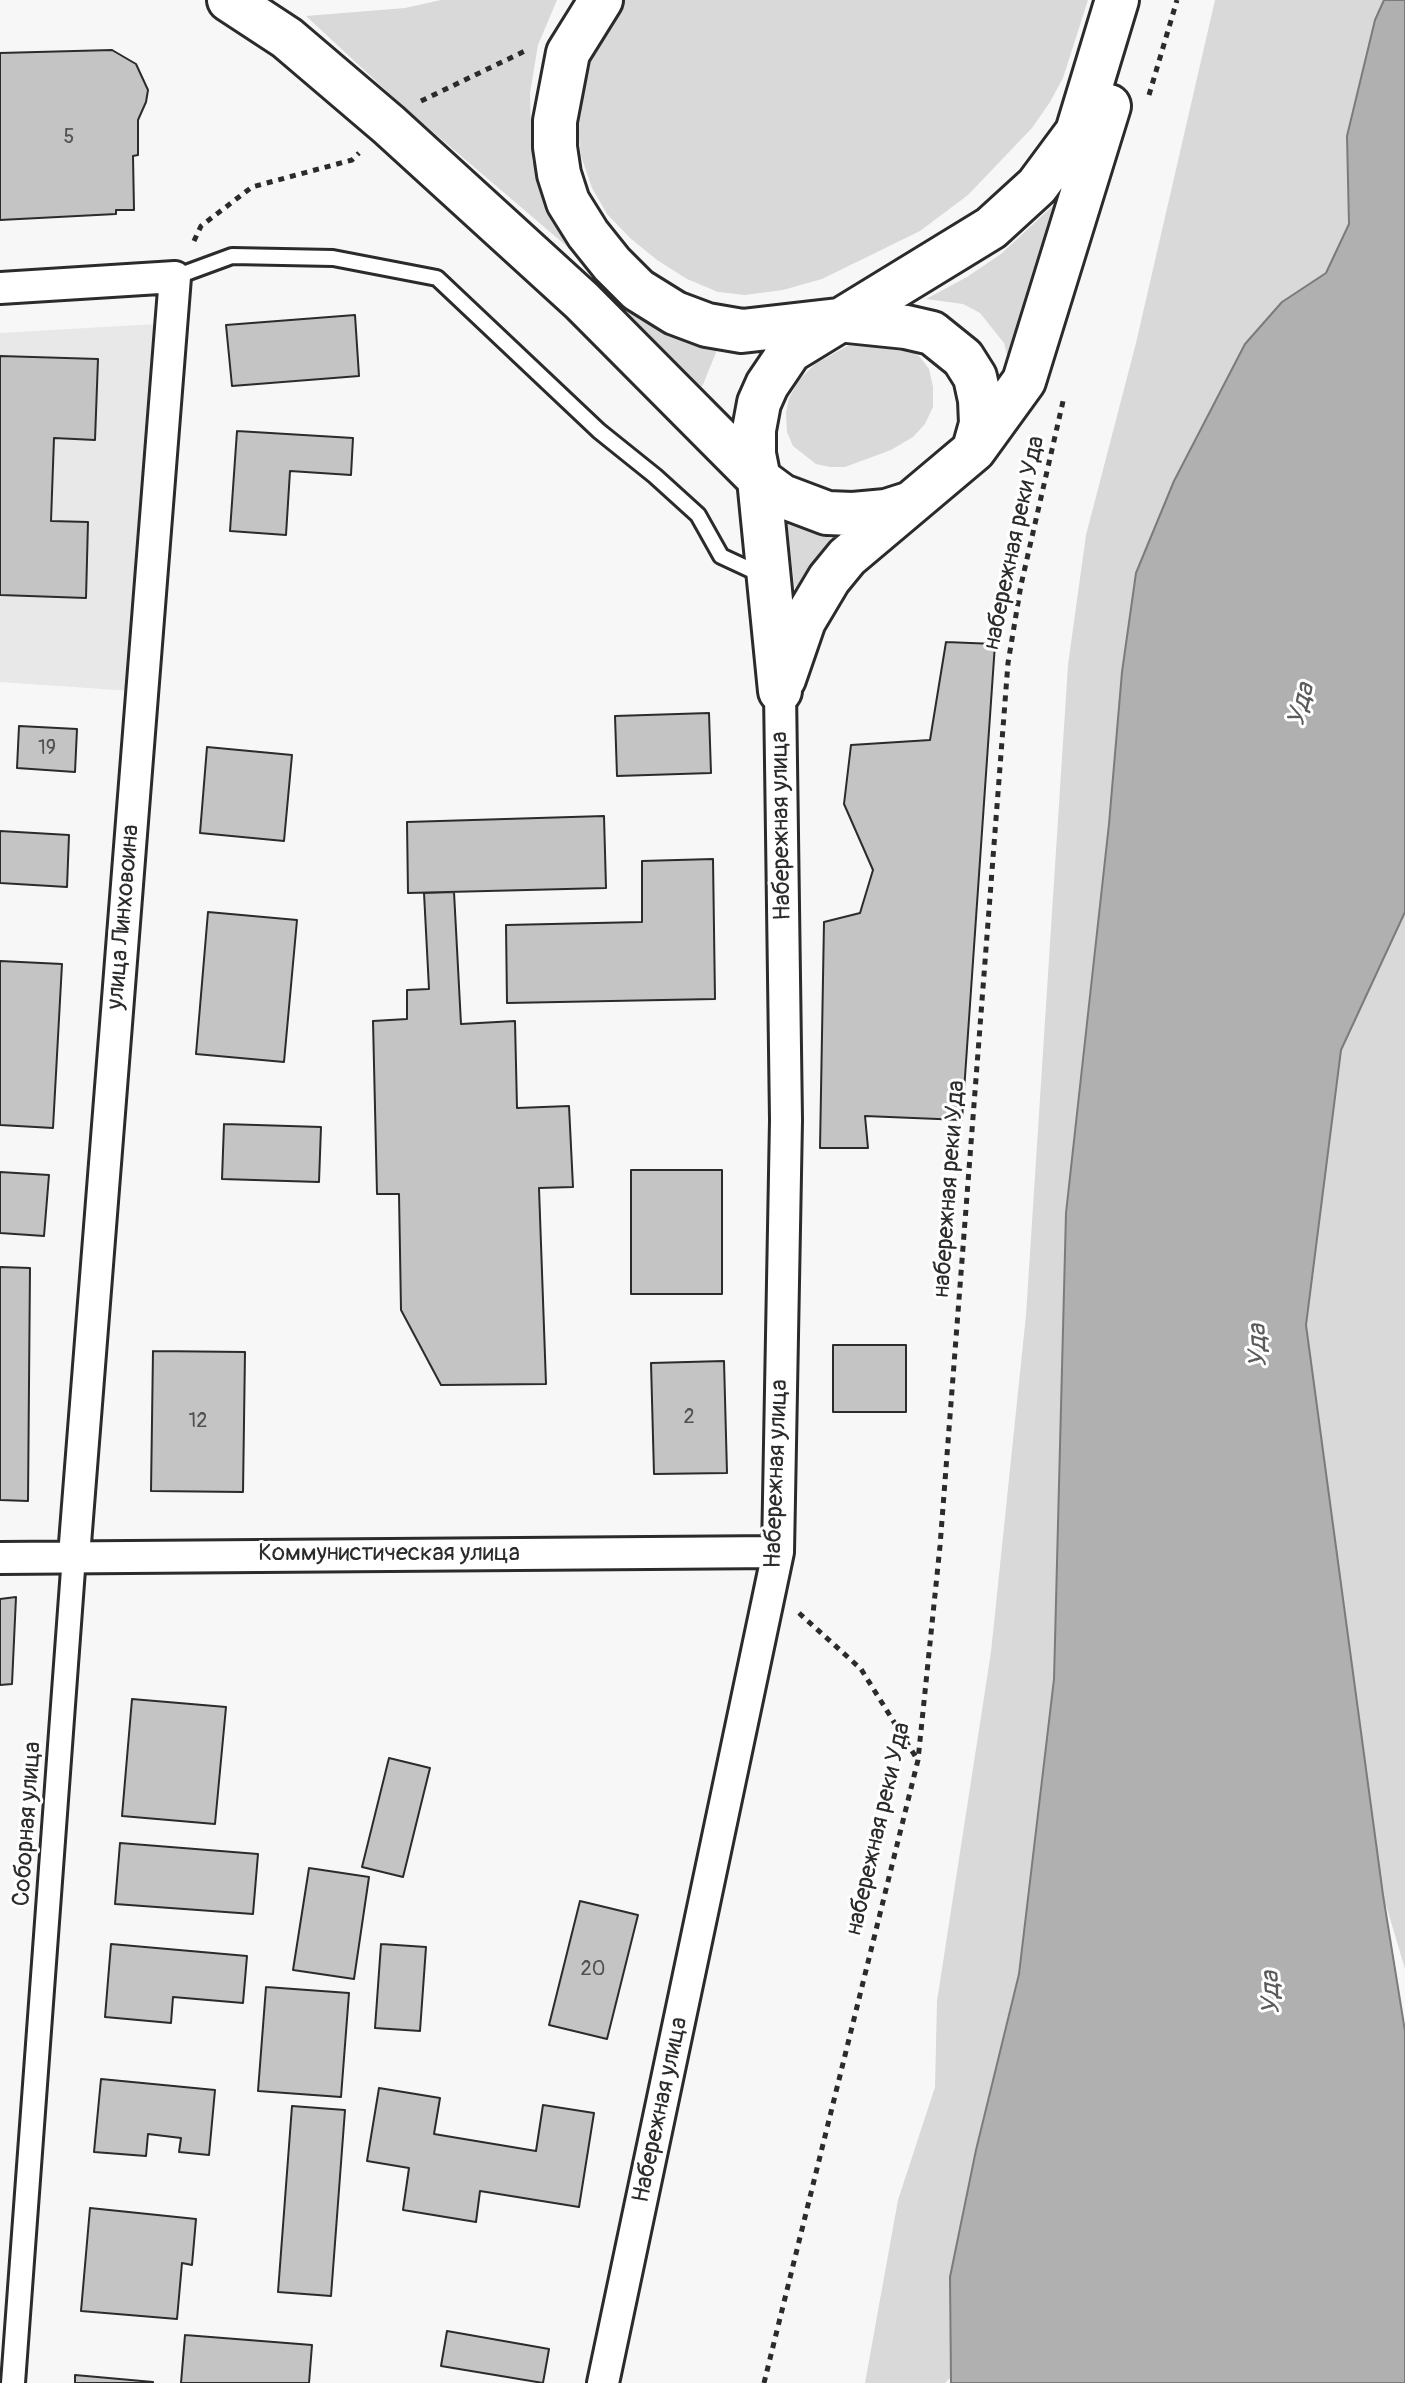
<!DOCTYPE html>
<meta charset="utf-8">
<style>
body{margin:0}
canvas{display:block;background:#f7f7f7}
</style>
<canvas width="1405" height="2383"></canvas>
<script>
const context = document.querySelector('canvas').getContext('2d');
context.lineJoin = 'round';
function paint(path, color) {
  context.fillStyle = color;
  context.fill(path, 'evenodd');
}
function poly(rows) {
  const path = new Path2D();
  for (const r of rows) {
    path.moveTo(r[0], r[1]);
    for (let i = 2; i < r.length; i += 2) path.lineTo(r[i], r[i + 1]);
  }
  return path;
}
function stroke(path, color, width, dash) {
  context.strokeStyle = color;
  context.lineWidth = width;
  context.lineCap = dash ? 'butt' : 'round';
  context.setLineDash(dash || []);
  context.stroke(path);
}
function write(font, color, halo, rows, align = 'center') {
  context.font = font + ' Pangolin,sans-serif';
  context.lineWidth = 6;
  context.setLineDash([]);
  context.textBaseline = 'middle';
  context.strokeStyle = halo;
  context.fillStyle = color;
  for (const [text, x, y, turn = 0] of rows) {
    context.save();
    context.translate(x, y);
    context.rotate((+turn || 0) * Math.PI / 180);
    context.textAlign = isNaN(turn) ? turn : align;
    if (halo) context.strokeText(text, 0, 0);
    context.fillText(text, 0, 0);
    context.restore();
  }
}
paint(poly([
 [156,324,132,691,0,682,0,333]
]), '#e8e8e8');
paint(poly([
 [441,0,557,0,538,45,530,93,532,161,577,255,406,109,306,16,405,8],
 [625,0,1088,0,1063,78,1050,102,1032,128,968,195,920,231,822,279,783,290,745,295,718,292,687,279,657,260,630,238,607,214,592,188,581,156,578,131,579,93,586,59,606,22],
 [1215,0,1384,0,1375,20,1347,136,1349,224,1327,273,1282,302,1245,344,1174,481,1136,573,1122,672,1109,824,1066,1213,1054,1679,1019,1975,976,2150,950,2277,950,2378,945,2383,865,2383,898,2200,935,2087,937,2001,991,1652,1026,1315,1068,665,1086,535,1136,343],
 [1060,199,1009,363,1004,343,980,313,963,304,926,299,967,277,1001,254],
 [612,298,681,339,717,350,702,387],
 [868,341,903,346,920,357,929,369,933,387,933,407,925,424,913,437,891,450,845,467,830,467,816,464,793,446,787,432,786,413,789,398,799,380,815,364,849,345],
 [787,523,835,540,795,591],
 [1405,912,1405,1969,1383,1895,1306,1325,1341,1050]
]), '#d9d9d9');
const water = poly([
 [1384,0,1405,0,1405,912,1341,1050,1306,1325,1383,1895,1405,2031,1405,2383,951,2383,950,2277,976,2150,1019,1974,1054,1679,1066,1213,1109,824,1122,672,1136,573,1174,481,1245,344,1282,302,1326,273,1349,224,1347,136,1375,20,1384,0]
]);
paint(water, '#b0b0b0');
stroke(water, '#7b7b7b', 2);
const building = poly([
 [112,50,136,64,148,90,146,102,138,120,138,155,133,156,134,210,116,210,116,214,0,220,0,53,112,50],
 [355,315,359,376,232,386,226,325,355,315],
 [0,356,98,359,95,440,54,438,51,521,88,522,86,598,0,595,0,356],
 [237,431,353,438,351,475,290,471,286,535,230,531,237,431],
 [946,642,995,644,962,1120,865,1116,868,1148,820,1148,824,922,860,913,873,870,844,804,851,745,930,740,946,642],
 [709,713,711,773,617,776,615,716,709,713],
 [19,726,77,729,75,772,17,768,19,726],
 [207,747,292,755,284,841,200,833,207,747],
 [604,816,606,888,408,893,407,822,604,816],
 [0,831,69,835,67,887,0,883,0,831],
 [713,859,715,999,507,1003,506,925,642,922,642,861,713,859],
 [454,892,461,1024,515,1021,517,1108,569,1106,573,1187,539,1188,546,1384,441,1385,401,1310,399,1194,377,1194,373,1021,407,1019,407,990,429,989,424,893,454,892],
 [208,912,297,920,284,1062,196,1054,208,912],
 [0,961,62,964,53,1128,0,1125,0,961],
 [224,1124,321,1127,319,1182,222,1179,224,1124],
 [631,1170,722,1170,722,1294,631,1294,631,1170],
 [0,1172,49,1175,44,1236,0,1233,0,1172],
 [0,1267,30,1268,28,1501,0,1500,0,1267],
 [833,1345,906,1345,906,1412,833,1412,833,1345],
 [153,1351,245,1352,243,1492,151,1491,153,1351],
 [724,1361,727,1473,654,1474,651,1363,724,1361],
 [16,1597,12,1684,0,1685,0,1599,16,1597],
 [132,1699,226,1707,215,1824,122,1816,132,1699],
 [389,1758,430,1768,403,1877,362,1867,389,1758],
 [120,1843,258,1854,253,1914,115,1904,120,1843],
 [309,1868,369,1877,354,1979,293,1970,309,1868],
 [580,1901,638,1915,607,2039,549,2025,580,1901],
 [111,1944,247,1956,243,2003,173,1997,171,2023,105,2017,111,1944],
 [381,1944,426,1947,420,2031,375,2028,381,1944],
 [266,1987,349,1993,341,2097,258,2091,266,1987],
 [101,2079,215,2090,209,2155,179,2152,181,2138,148,2134,146,2156,94,2152,101,2079],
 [379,2088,440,2098,434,2134,536,2151,543,2105,594,2113,579,2207,480,2191,476,2222,403,2210,409,2168,367,2161,379,2088],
 [292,2106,345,2110,331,2296,278,2292,292,2106],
 [90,2208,196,2219,192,2265,182,2263,177,2319,81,2311,90,2208],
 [447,2331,549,2349,543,2383,441,2366,447,2331],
 [185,2335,312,2345,309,2383,181,2383,185,2335],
 [75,2375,153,2382,153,2383,75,2383,75,2375]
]);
paint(building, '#c4c4c4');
stroke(building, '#2b2b2b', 2);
const service = poly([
 [175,277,232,256,333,258,437,278,599,431,655,476,698,515,721,556,764,576]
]);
const pedestrian = poly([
 [13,2383,74,1556]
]);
const minor = poly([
 [0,288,175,277,74,1556],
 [0,1558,778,1552],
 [603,2383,778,1552,786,1120,780,691]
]);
const secondary = poly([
 [229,0,287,38,389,125,582,301,759,479,782,496,827,513,853,514,886,511,911,503],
 [601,0,568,53,555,121,555,147,559,174,568,202,588,234,612,264,638,290,675,313,707,325,742,331,838,320,906,327,932,333,963,358,975,377,980,400,981,424,974,449],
 [784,679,804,621,829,579,847,557,974,450,1024,381,1109,106],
 [780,691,759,479,754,454,754,430,759,403,767,385,790,351,991,228,1037,186,1077,132,1117,0]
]);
stroke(service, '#2b2b2b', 20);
stroke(pedestrian, '#2b2b2b', 28);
stroke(minor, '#2b2b2b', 36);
stroke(secondary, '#2b2b2b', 48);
stroke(poly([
 [1149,95,1177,0],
 [421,101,527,50],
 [194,241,201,226,252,187,352,160,359,153],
 [799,1613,861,1669,917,1759],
 [764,2383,918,1760,940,1546,1008,663,1021,585,1064,397]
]), '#2b2b2b', 5, [6, 6]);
stroke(service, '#fff', 14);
stroke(pedestrian, '#fff', 22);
stroke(minor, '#fff', 30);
stroke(secondary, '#fff', 42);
write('20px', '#515151', null, [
 ["5",69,138],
 ["19",47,749],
 ["2",689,1418],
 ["12",198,1422],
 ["20",593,1970]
]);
write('24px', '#2b2b2b', '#fff', [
 ["набережная реки Уда",1015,543,-78],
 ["Набережная улица",782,826,-91],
 ["улица Линховоина",124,917,-85],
 ["набережная реки Уда",950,1189,-86],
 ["Набережная улица",777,1474,-88],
 ["Коммунистическая улица",389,1554],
 ["Соборная улица",28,1824,-86],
 ["набережная реки Уда",879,1829,-77],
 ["Набережная улица",661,2110,-78]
]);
write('italic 26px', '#5a5a5a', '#fff', [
 ["Уда",1302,705,-75],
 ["Уда",1259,1346,-91],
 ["Уда",1272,1993,-91]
]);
</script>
